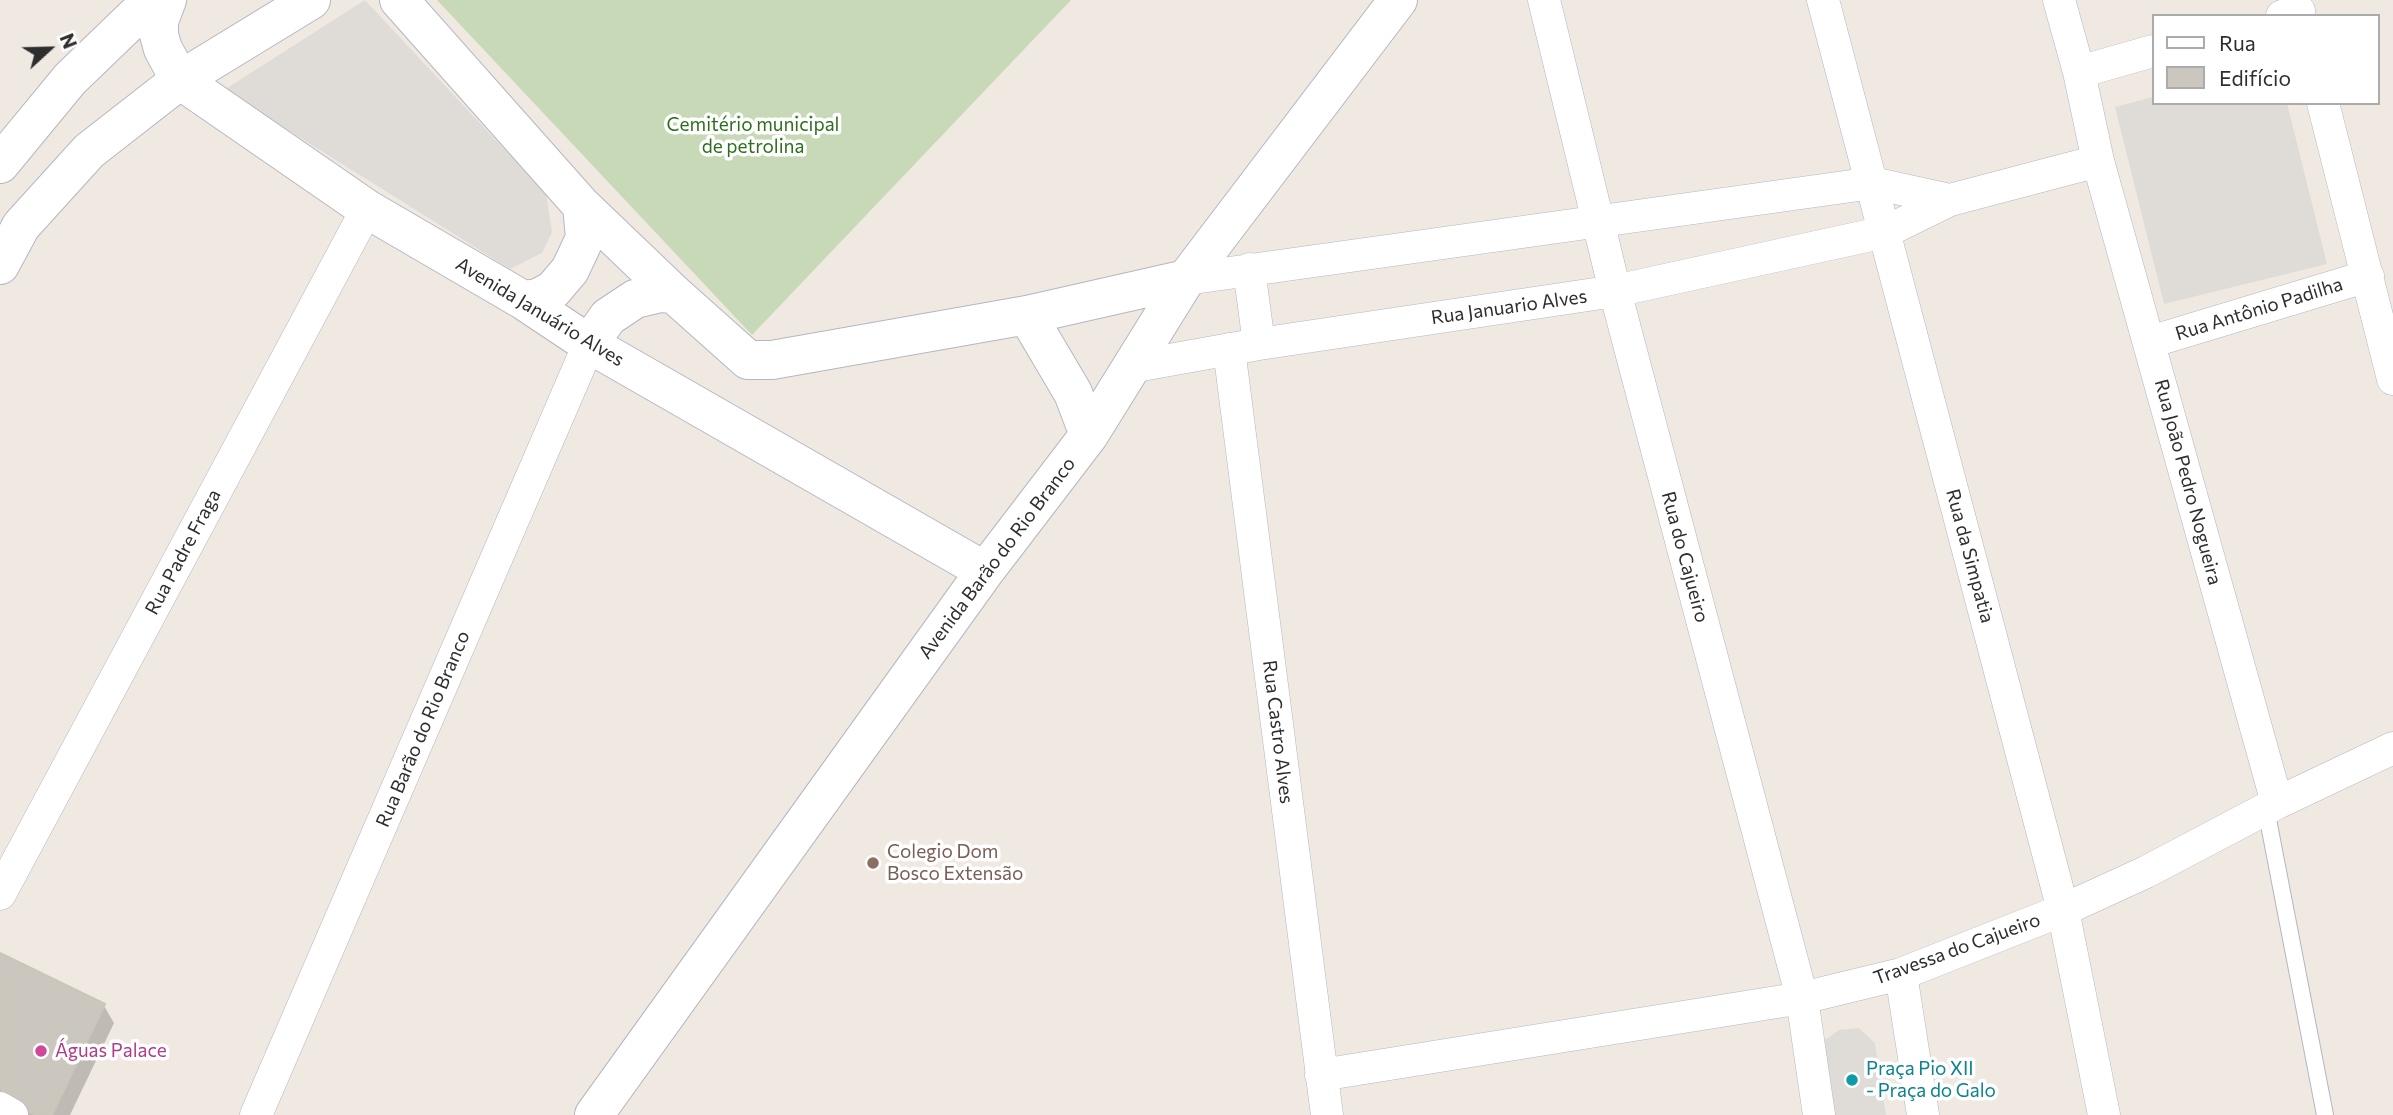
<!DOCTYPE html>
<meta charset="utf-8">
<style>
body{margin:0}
#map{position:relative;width:2393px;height:1115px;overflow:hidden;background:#efe9e1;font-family:Commissioner,sans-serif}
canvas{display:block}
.legend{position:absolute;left:2152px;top:14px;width:228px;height:91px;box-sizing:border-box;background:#fff;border:2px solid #ababab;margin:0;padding:9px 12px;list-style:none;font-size:21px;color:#2e2e2e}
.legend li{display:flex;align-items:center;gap:14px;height:35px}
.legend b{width:35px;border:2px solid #ababab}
.north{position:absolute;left:14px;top:14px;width:70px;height:70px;-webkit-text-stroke:5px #fff;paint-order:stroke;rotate:68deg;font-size:19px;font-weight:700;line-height:28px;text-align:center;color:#2e2e2e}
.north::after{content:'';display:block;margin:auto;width:24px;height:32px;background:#2e2e2e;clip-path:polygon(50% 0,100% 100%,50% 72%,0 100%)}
</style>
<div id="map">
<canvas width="2393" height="1115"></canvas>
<ul class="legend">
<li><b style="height:9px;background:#fff"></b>Rua</li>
<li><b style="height:19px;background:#cbc7bf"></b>Edifício</li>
</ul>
<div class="north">N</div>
</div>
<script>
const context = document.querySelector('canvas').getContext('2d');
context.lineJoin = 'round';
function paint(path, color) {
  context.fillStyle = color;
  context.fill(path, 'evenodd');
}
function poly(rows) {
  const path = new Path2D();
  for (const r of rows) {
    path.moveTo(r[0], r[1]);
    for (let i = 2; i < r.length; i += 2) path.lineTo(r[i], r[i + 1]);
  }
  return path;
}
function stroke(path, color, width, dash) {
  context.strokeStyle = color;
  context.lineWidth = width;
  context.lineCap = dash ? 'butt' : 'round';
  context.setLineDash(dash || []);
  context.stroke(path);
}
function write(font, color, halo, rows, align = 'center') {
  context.font = font + ' Commissioner,sans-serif';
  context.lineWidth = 7;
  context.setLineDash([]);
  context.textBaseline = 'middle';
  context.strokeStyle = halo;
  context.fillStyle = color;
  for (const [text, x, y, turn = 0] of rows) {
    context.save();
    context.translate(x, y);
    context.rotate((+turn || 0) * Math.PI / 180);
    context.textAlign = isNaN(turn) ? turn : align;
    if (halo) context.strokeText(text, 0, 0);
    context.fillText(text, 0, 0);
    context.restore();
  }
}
paint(poly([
 [437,0,1071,0,752,335]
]), '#c8d9b8');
paint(poly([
 [365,0,546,194,552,232,542,253,510,269,224,90],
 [2153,97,2153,103,2287,103,2327,264,2164,304,2115,107],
 [1859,1028,1875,1043,1886,1115,1829,1115,1818,1045,1839,1030]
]), '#dfdcd8');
paint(poly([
 [0,955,104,1006,114,1023,70,1115,12,1115]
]), '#0003');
const building = poly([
 [0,953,105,1004,52,1115,36,1115,0,1098,0,953]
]);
paint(building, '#cbc7bf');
stroke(building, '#cbc5ba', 2);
const service = poly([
 [2266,809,2325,1115]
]);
const minor = poly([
 [1544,0,1615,291,1802,998,1819,1115],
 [1823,0,2063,910,2104,1115],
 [2059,0,2079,72,2098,161,2277,803],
 [2282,16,2299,11],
 [2079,72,2153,51],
 [2323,103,2393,379],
 [1249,269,1259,344],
 [1186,279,1873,183,1950,200],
 [2150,342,2368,276],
 [1229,349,1327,1115],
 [1130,367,1259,344,1615,291,1885,232,1950,200,2098,161],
 [0,894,367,209],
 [1901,974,1923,1115],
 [1321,1075,1802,998,1901,974,2063,910,2146,872,2277,803,2393,748],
 [0,1108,12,1115],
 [256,1115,589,344]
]);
const tertiary = poly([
 [167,0,159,21,159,35,163,49,180,80,367,209,523,300,589,344,985,571],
 [399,0,582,206,674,294,748,360,772,360,1027,315,1186,279],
 [523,300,538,298,553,290,570,270,585,238,582,206],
 [1027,315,1073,393,1089,435],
 [589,344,608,317,635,299,660,293,674,294],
 [594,1115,985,571,1089,435,1186,279,1398,0]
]);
const secondary = poly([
 [0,164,70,79,152,0],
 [0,265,21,226,89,151,180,80,311,0]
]);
stroke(service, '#b4b7c1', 18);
stroke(minor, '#b4b7c1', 33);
stroke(tertiary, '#b4b7c1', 40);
stroke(secondary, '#b4b7c1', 40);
stroke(service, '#fff', 16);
stroke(minor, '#fff', 32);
stroke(tertiary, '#fff', 38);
stroke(secondary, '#fff', 38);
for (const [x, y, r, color] of [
 [873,863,7,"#8d6e63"],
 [41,1051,7,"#d1479c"],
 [1852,1080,7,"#0f9aa8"]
]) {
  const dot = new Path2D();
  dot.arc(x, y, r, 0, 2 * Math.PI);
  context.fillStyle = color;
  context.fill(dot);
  stroke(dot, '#fff', 2.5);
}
write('19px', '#2c6e1b', '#fff', [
 ["Cemitério municipal",753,125],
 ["de petrolina",753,147]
]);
write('19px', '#2e2e2e', '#fff', [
 ["Rua Januario Alves",1509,307,-8],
 ["Rua Antônio Padilha",2259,309,-17],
 ["Avenida Januário Alves",540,312,31],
 ["Rua João Pedro Nogueira",2188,482,75],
 ["Rua Padre Fraga",183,552,-62],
 ["Rua da Simpatia",1970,556,75],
 ["Rua do Cajueiro",1685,557,75],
 ["Avenida Barão do Rio Branco",997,558,-53],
 ["Rua Barão do Rio Branco",423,729,-67],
 ["Rua Castro Alves",1278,732,83],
 ["Travessa do Cajueiro",1957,949,-20]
]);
write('19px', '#785e54', '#fff', [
 ["Colegio Dom",887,852],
 ["Bosco Extensão",887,874]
], 'left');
write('19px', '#b23c85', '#fff', [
 ["Águas Palace",55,1051]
], 'left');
write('19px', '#0d838f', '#fff', [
 ["Praça Pio XII",1866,1069],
 ["- Praça do Galo",1866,1091]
], 'left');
</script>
